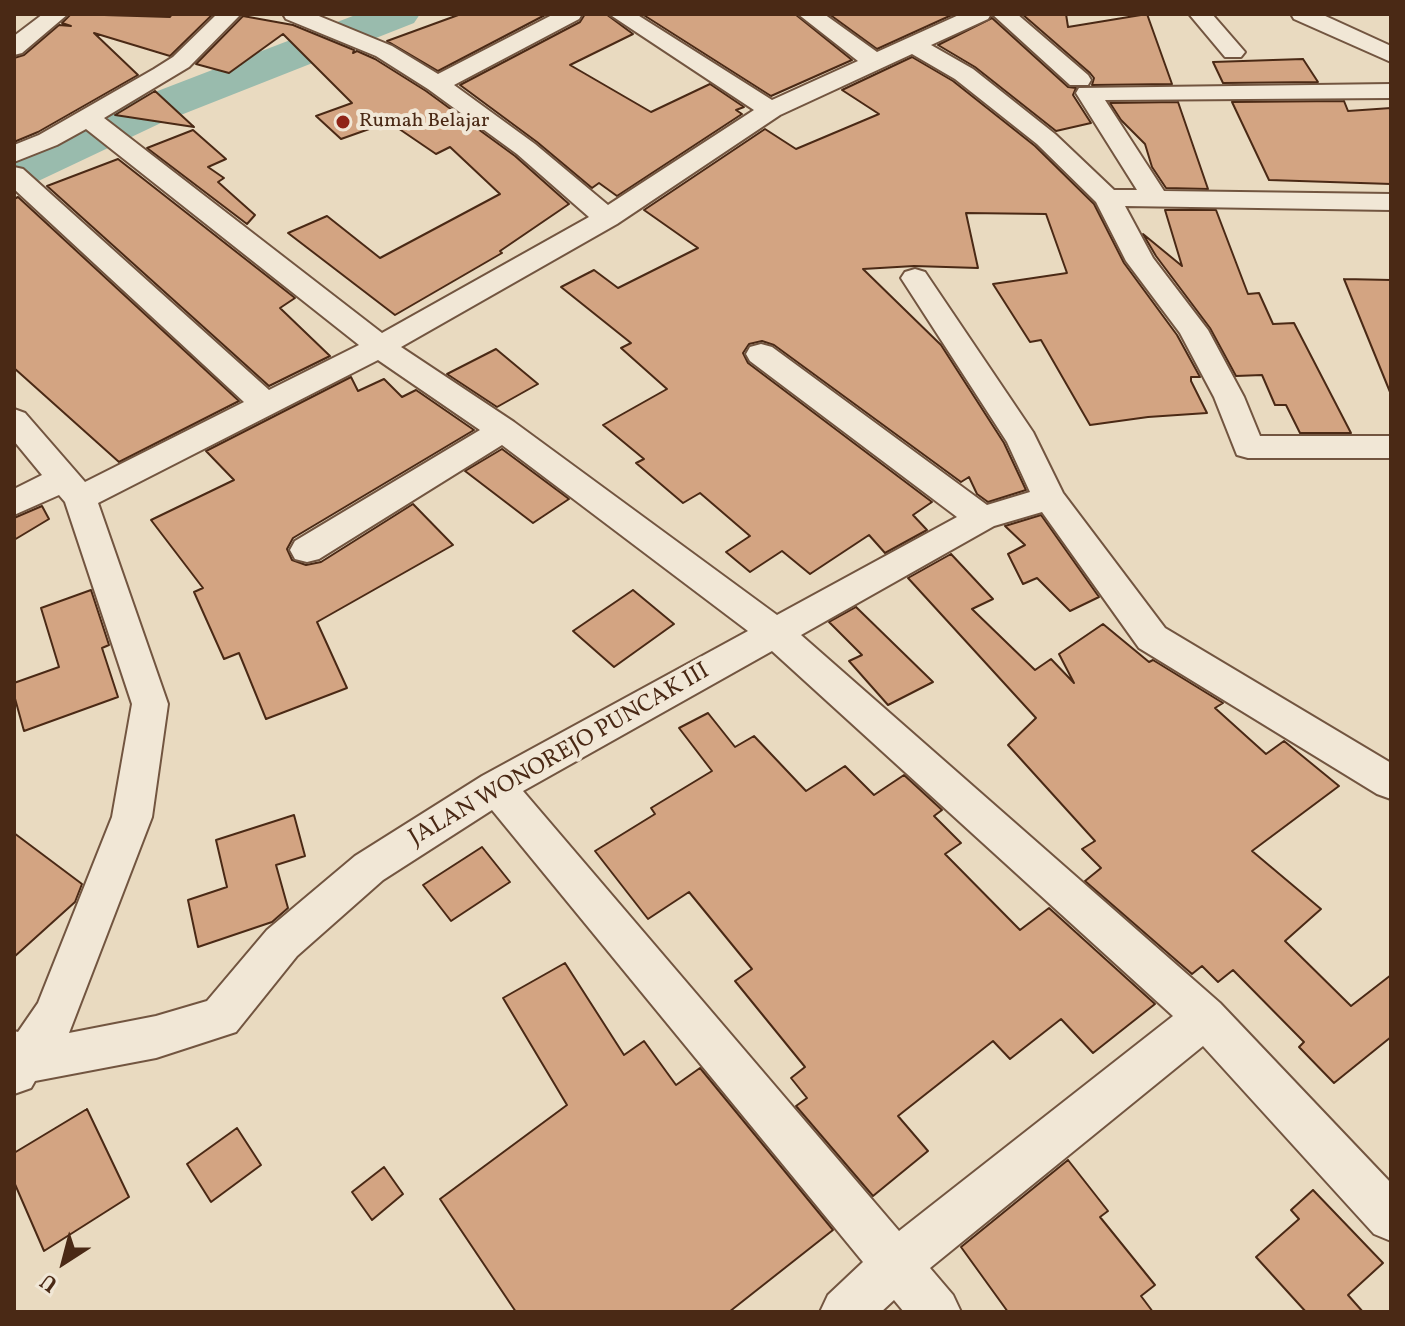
<!DOCTYPE html>
<style>
body{margin:0}
#map{position:relative;width:1405px;height:1326px;overflow:hidden;background:#e9dac0;font-family:Vollkorn,serif}
canvas{display:block}
.frame{position:absolute;inset:0;border:16px solid #4a2915;pointer-events:none}
.north{position:absolute;left:24px;top:1222px;width:80px;height:80px;-webkit-text-stroke:6px #f1e7d6;paint-order:stroke;rotate:216deg;font-size:22px;font-weight:700;line-height:32px;text-align:center;color:#4a2915}
.north::after{content:'';display:block;margin:auto;width:28px;height:36px;background:#4a2915;clip-path:polygon(50% 0,100% 100%,50% 72%,0 100%)}
</style>
<div id="map">
<canvas width="1405" height="1326"></canvas>
<div class="frame"></div>
<div class="north">U</div>
</div>
<script>
const context = document.querySelector('canvas').getContext('2d');
context.lineJoin = 'round';
function poly(rows) {
  const path = new Path2D();
  for (const r of rows) {
    path.moveTo(r[0], r[1]);
    for (let i = 2; i < r.length; i += 2) path.lineTo(r[i], r[i + 1]);
  }
  return path;
}
function paint(path, color) {
  context.fillStyle = color;
  context.fill(path, 'evenodd');
}
function stroke(path, color, width, dash) {
  context.strokeStyle = color;
  context.lineWidth = width;
  context.lineCap = dash ? 'butt' : 'round';
  context.setLineDash(dash || []);
  context.stroke(path);
}
function write(font, color, halo, rows, align = 'center') {
  context.font = font + ' Vollkorn,serif';
  context.lineWidth = 8;
  context.setLineDash([]);
  context.textBaseline = 'middle';
  context.strokeStyle = halo;
  context.fillStyle = color;
  for (const [text, x, y, turn = 0] of rows) {
    context.save();
    context.translate(x, y);
    context.rotate((+turn || 0) * Math.PI / 180);
    context.textAlign = isNaN(turn) ? turn : align;
    if (halo) context.strokeText(text, 0, 0);
    context.fillText(text, 0, 0);
    context.restore();
  }
}
paint(poly([
 [358,14,420,14,414,23,163,122,32,184,14,188,14,154,129,102,358,14]
]), '#99bbad');
const building = poly([
 [71,14,170,17,172,14,213,14,170,56,94,33,138,75,38,132,14,142,14,58,24,55,59,25,71,26,62,23,71,14],
 [461,14,547,14,438,71,387,41,461,14],
 [585,14,606,14,633,34,570,65,651,112,710,84,744,107,736,110,742,114,617,196,599,183,592,188,537,142,460,85,580,22,585,14],
 [642,14,795,14,852,60,771,96,642,14],
 [829,14,954,14,877,49,829,14],
 [1022,14,1066,14,1068,27,1147,14,1172,84,1092,85,1094,78,1090,73,1022,14],
 [243,16,293,25,354,50,353,53,357,51,375,59,426,91,515,156,569,204,500,251,502,253,395,315,288,233,327,216,380,258,500,194,450,147,436,154,389,122,341,139,316,116,352,103,283,34,229,73,196,64,243,16],
 [992,18,1068,87,1076,88,1073,95,1091,123,1056,131,975,67,938,45,992,18],
 [912,57,953,81,1035,146,1094,204,1124,263,1177,335,1200,377,1191,377,1191,381,1207,413,1148,417,1090,425,1041,340,1030,342,993,284,1067,273,1046,214,966,213,978,268,914,266,863,269,941,345,1004,443,1026,490,988,502,977,494,969,477,961,482,774,345,762,341,749,344,743,353,748,363,932,502,913,515,927,530,885,553,869,535,810,574,782,551,750,572,726,552,750,536,700,493,683,503,636,463,644,459,603,425,667,389,621,348,631,343,561,287,594,270,618,288,698,248,644,210,765,129,796,149,879,114,842,90,912,57],
 [1303,59,1318,82,1223,83,1213,62,1303,59],
 [155,91,194,127,115,115,155,91],
 [1344,101,1348,111,1391,108,1391,184,1269,180,1232,102,1344,101],
 [1178,102,1208,189,1166,188,1152,167,1145,144,1121,120,1110,103,1178,102],
 [193,130,226,159,208,167,224,178,218,182,255,215,247,224,147,148,193,130],
 [118,159,295,298,280,308,330,356,269,386,47,186,118,159],
 [18,197,239,401,119,462,14,368,14,199,18,197],
 [1165,210,1216,210,1248,294,1259,293,1273,324,1294,323,1351,433,1300,433,1286,405,1275,405,1262,375,1236,376,1210,328,1156,256,1143,234,1182,266,1165,210],
 [1344,279,1391,280,1391,392,1390,392,1344,279],
 [496,349,538,384,497,407,447,374,496,349],
 [351,377,358,391,384,379,402,397,416,390,474,430,293,538,287,549,292,560,306,565,321,562,413,504,453,545,317,622,347,688,266,719,239,653,224,659,194,592,203,588,151,520,234,480,206,451,351,377],
 [502,449,569,499,533,523,465,471,502,449],
 [42,506,49,519,14,540,14,518,42,506],
 [1041,515,1099,597,1070,611,1037,578,1023,584,1008,554,1025,545,1005,526,1041,515],
 [951,554,993,599,972,609,1035,670,1051,659,1074,683,1059,654,1103,624,1149,662,1153,660,1223,703,1215,708,1266,754,1284,741,1339,786,1252,851,1321,909,1285,941,1351,1006,1391,975,1391,1037,1334,1083,1299,1047,1304,1042,1233,970,1218,982,1202,966,1192,974,1085,881,1101,868,1082,849,1095,841,1008,745,1036,718,908,578,951,554],
 [91,590,109,645,102,648,118,697,24,731,14,695,14,683,59,667,41,608,91,590],
 [633,590,674,624,614,667,573,631,633,590],
 [856,607,933,682,888,705,849,661,862,655,829,622,856,607],
 [708,713,735,747,754,736,806,791,845,766,874,795,904,775,942,810,934,816,961,843,945,854,1020,930,1049,908,1155,1004,1093,1053,1061,1019,1010,1059,993,1041,898,1116,928,1151,873,1196,796,1106,807,1098,791,1078,805,1067,735,981,752,969,689,892,648,919,595,851,655,814,651,808,712,771,679,728,708,713],
 [294,815,305,856,276,865,288,908,272,922,198,947,188,900,227,887,216,840,294,815],
 [14,833,82,884,75,902,14,957,14,833],
 [482,847,510,882,451,921,423,885,482,847],
 [565,963,624,1055,644,1041,676,1085,700,1068,833,1230,729,1312,516,1312,440,1199,567,1105,503,998,565,963],
 [87,1109,129,1197,44,1251,14,1182,14,1153,87,1109],
 [237,1128,261,1165,211,1202,187,1164,237,1128],
 [1068,1160,1108,1211,1100,1217,1155,1285,1141,1296,1153,1312,1008,1312,961,1247,1068,1160],
 [384,1167,403,1194,372,1220,352,1192,384,1167],
 [1313,1190,1383,1263,1348,1295,1363,1312,1306,1312,1256,1257,1299,1219,1291,1210,1313,1190]
]);
paint(building, '#d3a482');
stroke(building, '#4a2915', 2);
const street = poly([
 [43,14,68,14,22,53,14,55,14,36,43,14],
 [217,14,241,14,189,67,104,118,382,333,589,217,517,154,428,89,376,56,286,19,283,14,314,14,392,46,438,74,554,14,582,14,579,19,454,85,535,144,608,205,754,110,609,14,636,14,772,100,858,61,798,14,824,14,877,52,961,14,991,14,988,19,931,45,973,69,1055,134,1114,190,1137,190,1076,93,1079,88,1391,84,1391,98,1105,100,1164,191,1391,194,1391,210,1125,206,1153,258,1208,330,1244,397,1260,436,1391,436,1391,458,1248,458,1237,455,1214,397,1180,333,1126,261,1096,202,1037,144,955,79,912,54,780,115,617,224,401,347,514,422,777,615,957,517,750,361,746,354,750,347,761,344,772,347,987,505,1030,492,1007,442,901,278,905,272,915,269,925,272,1033,432,1063,493,1165,628,1391,763,1391,799,1377,794,1139,648,1042,512,994,526,801,635,1220,1003,1391,1183,1391,1241,1374,1234,1203,1046,930,1268,953,1295,961,1312,904,1312,894,1300,881,1312,820,1312,828,1295,863,1262,492,810,383,880,297,956,236,1032,156,1058,35,1081,31,1088,14,1094,14,1031,18,1032,38,1003,112,817,132,704,65,502,59,495,14,515,14,489,42,475,14,441,14,409,25,413,85,482,244,402,14,189,14,167,23,169,269,390,359,345,86,129,57,145,14,162,14,145,39,135,154,69,173,57,217,14],
 [378,360,480,430,295,541,290,550,295,559,307,562,319,559,502,445,748,631,482,776,355,856,267,930,207,1001,156,1016,69,1033,152,817,168,704,98,503,378,360],
 [772,651,1173,1016,899,1231,523,791,772,651],
 [992,14,1017,14,1088,75,1091,80,1088,85,1070,85,992,14],
 [1189,14,1212,14,1245,52,1241,57,1225,57,1189,14],
 [1291,14,1321,14,1391,46,1391,62,1294,19,1291,14]
]);
stroke(street, '#725540', 4);
paint(street, '#f1e7d6');
for (const [x, y, r, color] of [
 [343,122,8,"#8f2418"]
]) {
  const dot = new Path2D();
  dot.arc(x, y, r, 0, 2 * Math.PI);
  context.fillStyle = color;
  context.fill(dot);
  stroke(dot, '#f1e7d6', 3);
}
write('20px', '#4a2915', '#f1e7d6', [
 ["Rumah Belajar",359,122]
], 'left');
write('24px', '#4a2915', '#f1e7d6', [
 ["JALAN WONOREJO PUNCAK III",560,756,-30]
]);
</script>
